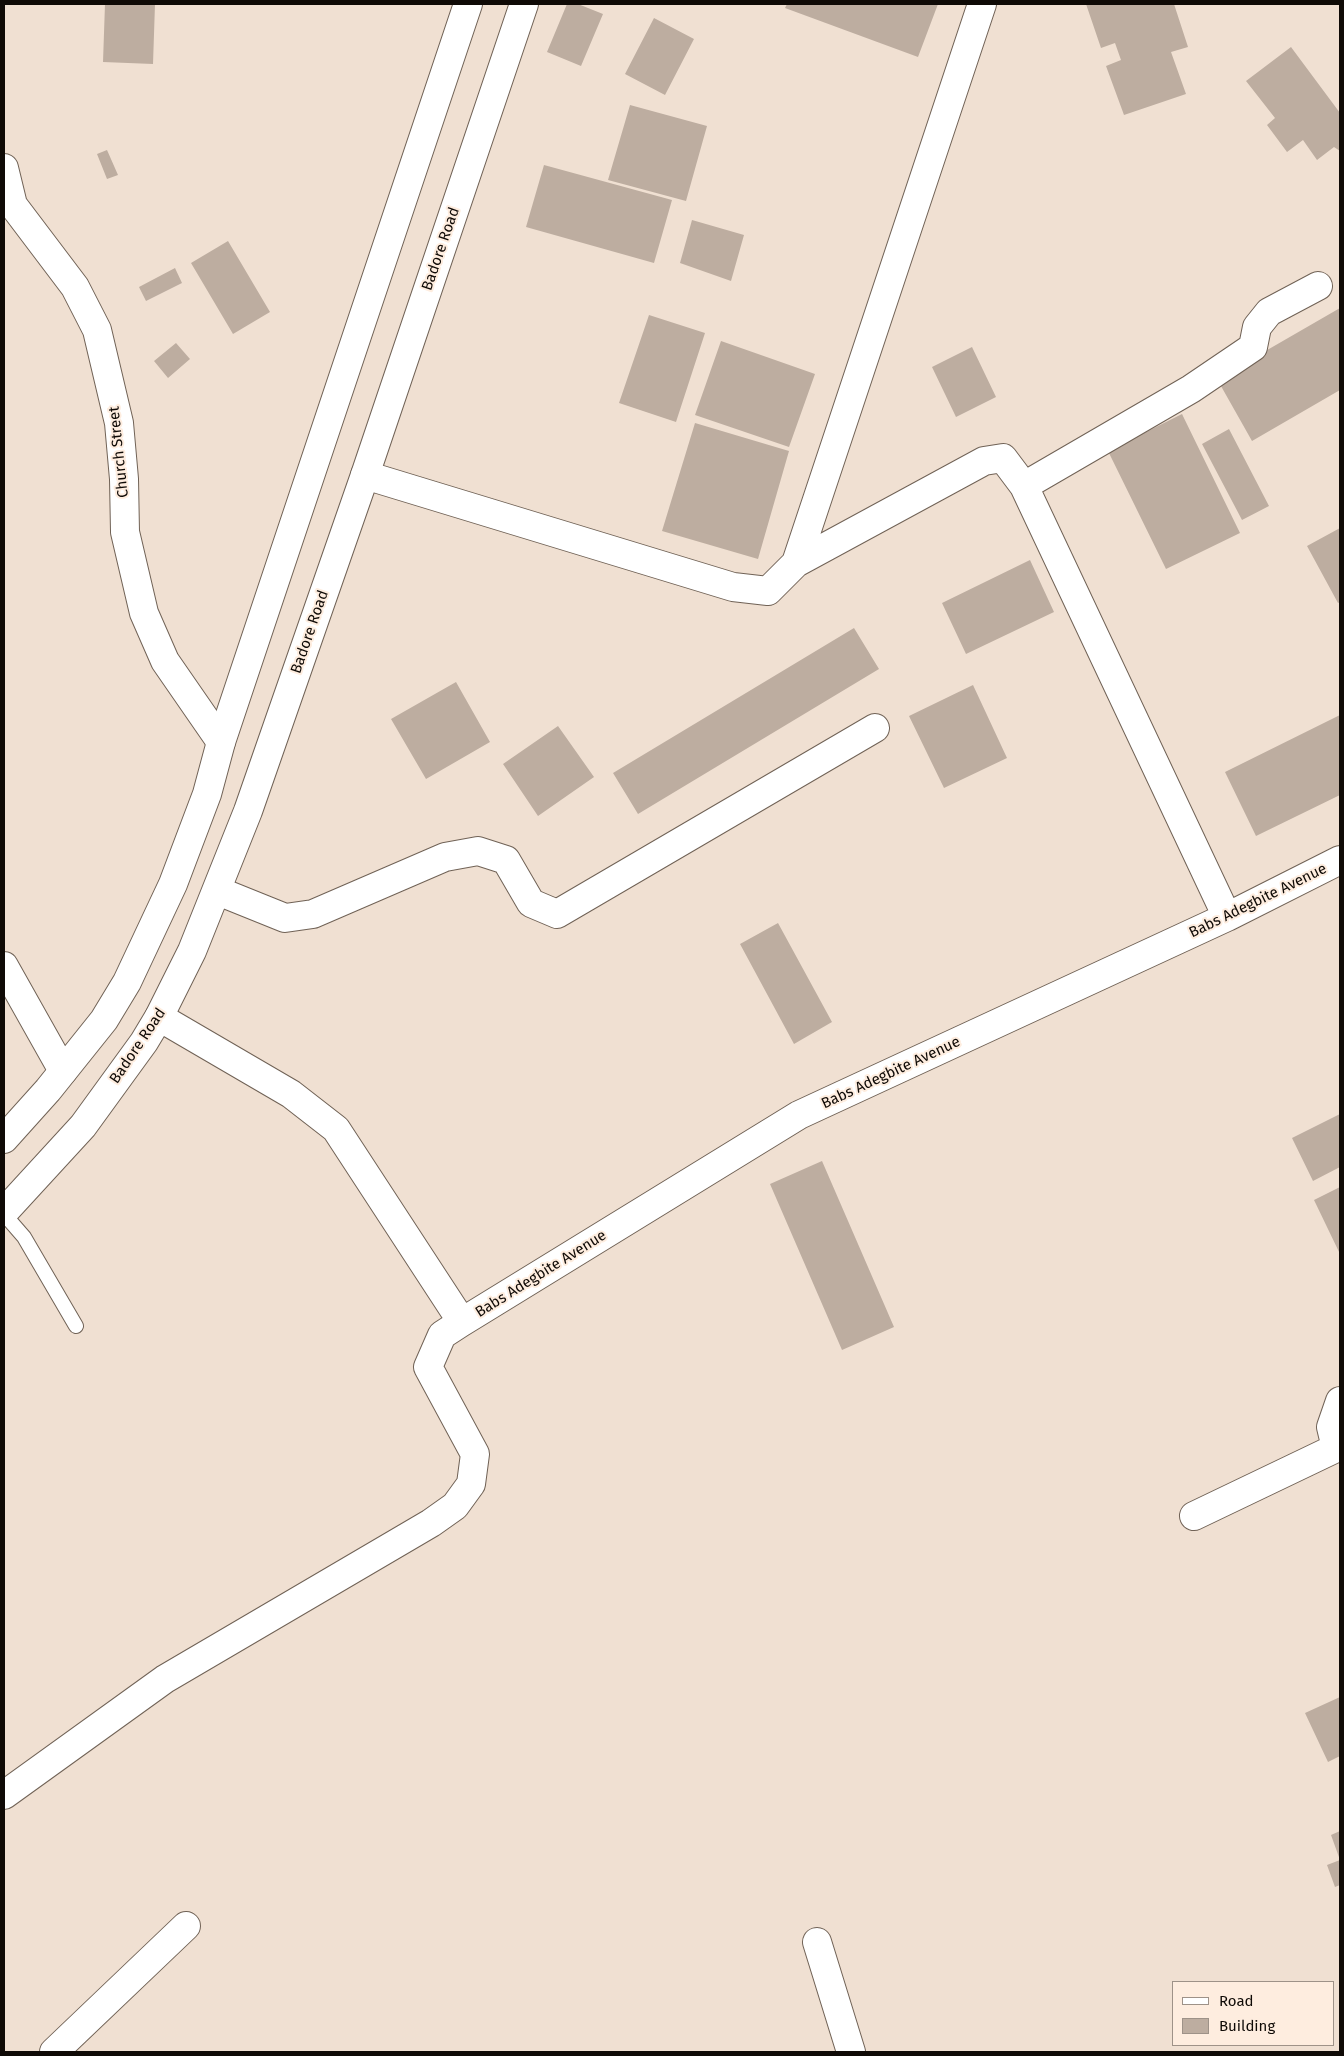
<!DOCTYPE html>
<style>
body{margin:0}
#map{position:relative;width:1344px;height:2056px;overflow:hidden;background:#f0e0d2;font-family:"Fira Sans",sans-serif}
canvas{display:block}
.frame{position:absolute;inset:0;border:5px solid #0f0a06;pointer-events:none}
.legend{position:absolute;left:1172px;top:1981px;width:162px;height:65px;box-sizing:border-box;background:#feeddf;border:1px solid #9e9288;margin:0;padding:6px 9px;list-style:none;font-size:15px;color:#0f0a06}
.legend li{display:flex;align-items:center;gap:10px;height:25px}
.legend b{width:25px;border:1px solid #9e9288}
</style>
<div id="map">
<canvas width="1344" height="2056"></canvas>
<div class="frame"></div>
<ul class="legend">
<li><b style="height:6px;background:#fff"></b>Road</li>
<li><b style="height:14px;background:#bdada0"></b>Building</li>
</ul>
</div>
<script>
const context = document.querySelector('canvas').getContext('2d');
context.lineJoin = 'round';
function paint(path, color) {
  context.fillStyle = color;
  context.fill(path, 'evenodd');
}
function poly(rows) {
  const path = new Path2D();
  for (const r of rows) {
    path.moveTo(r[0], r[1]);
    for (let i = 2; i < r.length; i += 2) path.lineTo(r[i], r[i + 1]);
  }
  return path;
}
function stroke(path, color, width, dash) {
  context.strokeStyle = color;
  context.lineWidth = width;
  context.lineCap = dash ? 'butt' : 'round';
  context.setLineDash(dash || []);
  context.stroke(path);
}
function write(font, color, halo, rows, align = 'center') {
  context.font = font + ' "Fira Sans",sans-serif';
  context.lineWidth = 4;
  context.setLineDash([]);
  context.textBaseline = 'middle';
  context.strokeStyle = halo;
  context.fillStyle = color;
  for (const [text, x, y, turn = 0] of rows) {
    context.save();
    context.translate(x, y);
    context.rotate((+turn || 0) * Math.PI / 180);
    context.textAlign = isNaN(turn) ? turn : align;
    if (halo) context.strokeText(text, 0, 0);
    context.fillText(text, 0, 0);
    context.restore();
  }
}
paint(poly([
 [105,4,155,4,153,64,103,62],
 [567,4,578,4,603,14,581,66,547,52],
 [787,4,938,4,918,57,785,8],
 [1086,4,1174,4,1188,47,1171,52,1186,94,1124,115,1106,66,1121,60,1115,43,1101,48],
 [654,18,694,39,665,95,625,74],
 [1291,47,1340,113,1340,151,1334,147,1317,160,1303,140,1287,152,1267,125,1275,118,1246,81],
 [630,105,707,126,686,201,608,180],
 [107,150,118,175,107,179,97,154],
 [544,165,672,200,654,263,526,227],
 [692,220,744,235,731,281,680,263],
 [228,241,270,312,233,334,191,263],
 [175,268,182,283,146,301,139,287],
 [1340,308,1340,390,1252,441,1217,379],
 [649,315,705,333,676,422,619,403],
 [721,341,815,374,789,447,695,415],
 [176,343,190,359,168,378,154,361],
 [972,347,996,397,956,417,932,367],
 [1182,414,1240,533,1166,569,1108,451],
 [695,423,789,451,758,559,662,531],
 [1229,429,1269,506,1242,520,1202,444],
 [1340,528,1340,602,1338,603,1307,546],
 [1030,560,1054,612,966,654,942,603],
 [854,628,879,669,638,814,613,773],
 [456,682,490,742,426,779,391,719],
 [973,685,1007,758,944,788,909,716],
 [1340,715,1340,795,1256,836,1225,772],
 [558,726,594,777,538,816,503,764],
 [778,923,832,1022,794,1044,740,944],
 [1340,1114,1340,1167,1313,1181,1292,1138],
 [822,1161,894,1327,842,1350,770,1184],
 [1340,1187,1340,1254,1314,1200],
 [1340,1697,1340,1756,1328,1762,1305,1713],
 [1340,1831,1340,1885,1335,1887,1327,1865,1340,1860,1331,1835]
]), '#bdada0');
const service = poly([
 [4,1214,24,1237,76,1326]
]);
const minor = poly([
 [365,475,733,587,768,591,796,563,984,461,1003,458,1024,486,1227,917],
 [1024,486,1191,389,1253,347,1257,327,1269,312,1318,286],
 [796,563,982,4],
 [218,891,285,918,313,914,445,857,478,851,506,860,531,903,557,914,875,728],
 [4,966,63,1071],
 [462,1322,799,1115,1227,917,1340,860],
 [1194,1516,1336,1448,1331,1427,1340,1401],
 [4,1795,165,1679,431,1523,455,1506,471,1484,475,1454,428,1367,442,1335,462,1322,336,1129,291,1094,159,1017],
 [817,1942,851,2052],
 [54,2052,186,1926]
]);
const tertiary = poly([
 [4,168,13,205,75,287,97,330,119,423,124,479,125,532,144,613,165,661,221,742]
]);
const secondary = poly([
 [4,1139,48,1090,104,1020,127,982,173,884,207,794,221,742,468,4],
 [4,1212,83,1126,144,1042,159,1017,192,951,248,811,365,475,524,4]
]);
stroke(service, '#706256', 16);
stroke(minor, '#706256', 30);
stroke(tertiary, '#706256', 30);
stroke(secondary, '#706256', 30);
stroke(service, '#fff', 14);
stroke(minor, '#fff', 28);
stroke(tertiary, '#fff', 28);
stroke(secondary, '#fff', 28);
write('15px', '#0f0a06', '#feeddf', [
 ["Badore Road",441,249,-71],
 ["Church Street",119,452,-96],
 ["Badore Road",310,632,-71],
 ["Babs Adegbite Avenue",1258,901,-26],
 ["Badore Road",138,1046,-56],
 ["Babs Adegbite Avenue",891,1073,-25],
 ["Babs Adegbite Avenue",541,1274,-32]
]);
</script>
